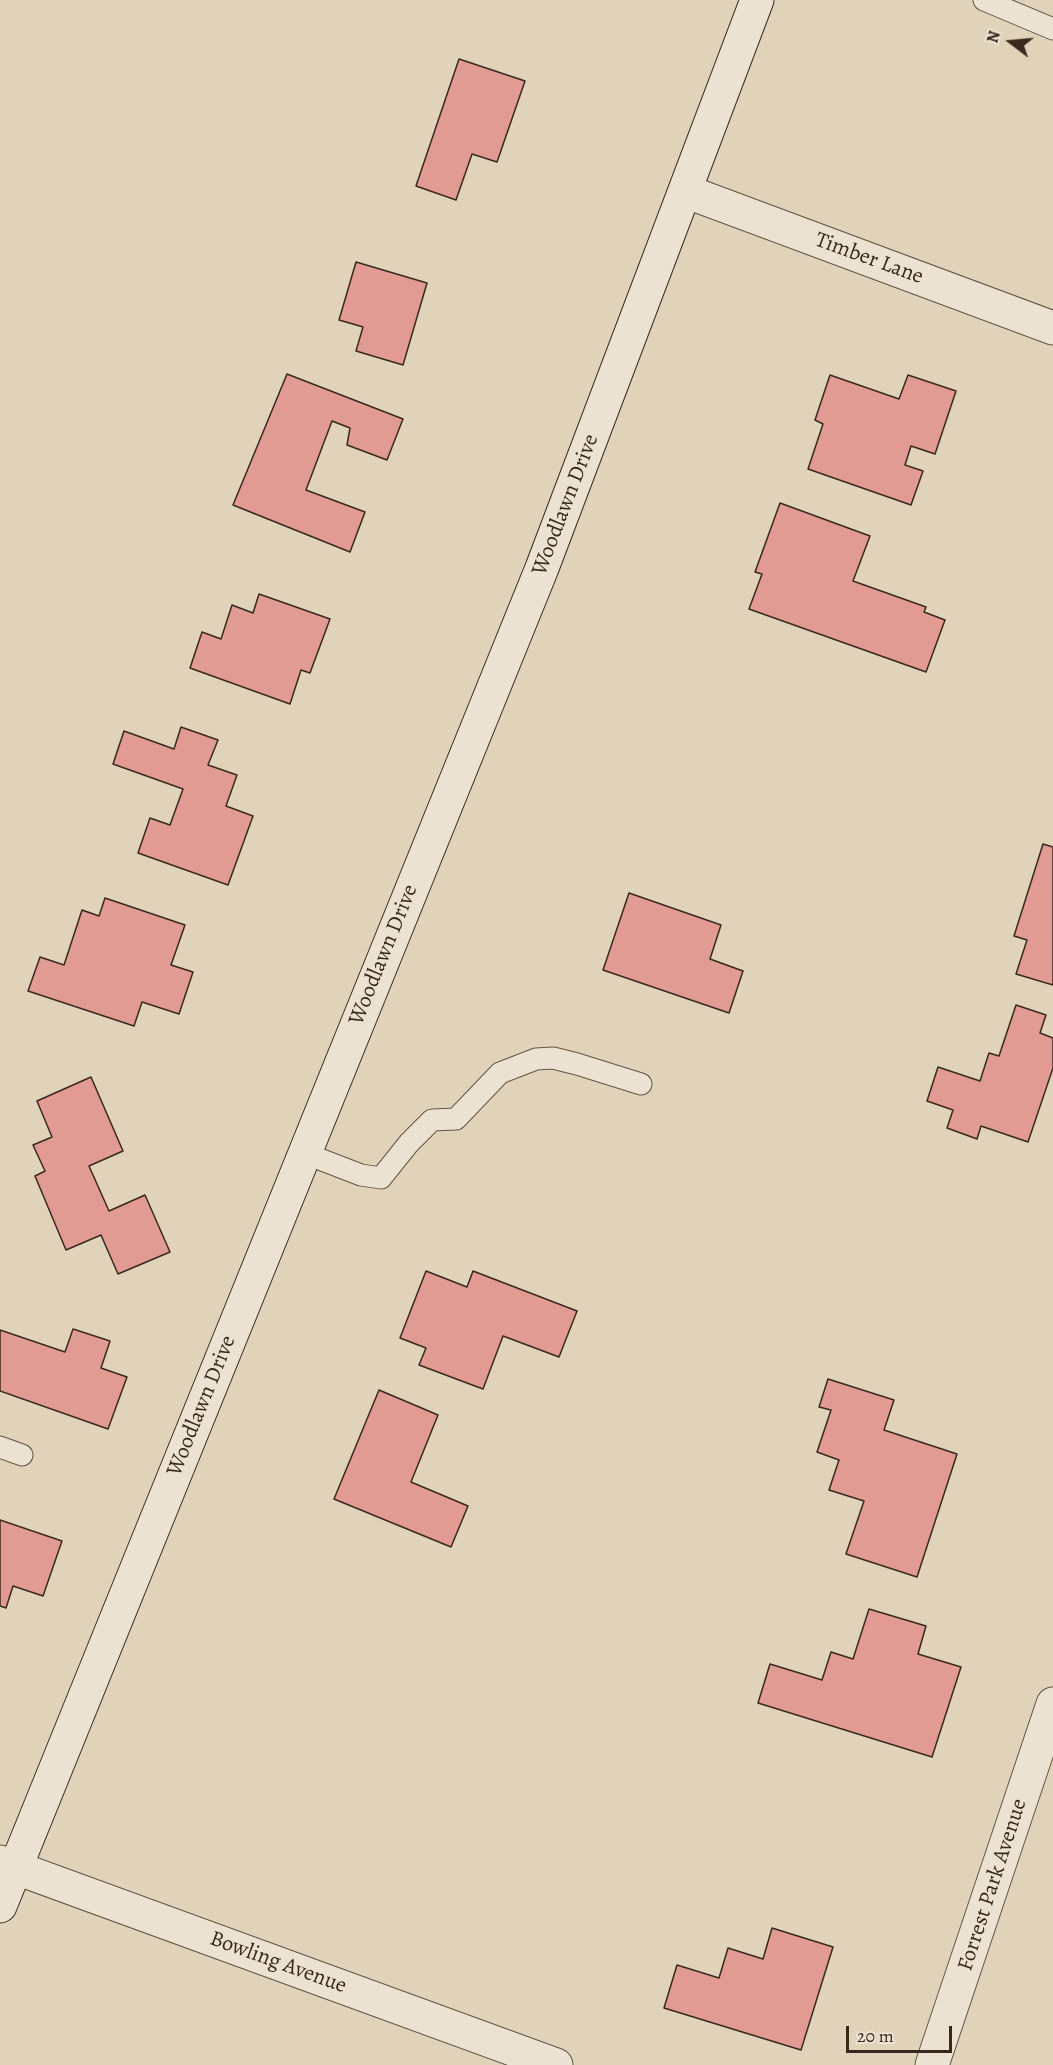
<!DOCTYPE html>
<style>
body{margin:0}
#map{position:relative;width:1053px;height:2065px;overflow:hidden;background:#e1d3ba;font-family:Alegreya,serif}
canvas{display:block}
.north{position:absolute;left:981px;top:12px;width:60px;height:60px;-webkit-text-stroke:4px #ece2d2;paint-order:stroke;rotate:286deg;font-size:16px;font-weight:700;line-height:24px;text-align:center;color:#39281e}
.north::after{content:'';display:block;margin:auto;width:21px;height:27px;background:#39281e;clip-path:polygon(50% 0,100% 100%,50% 72%,0 100%)}
.scale{position:absolute;left:846px;top:2026px;width:106px;height:27px;box-sizing:border-box;border:3px solid #39281e;border-top:0;padding-left:8px;font-size:18px;line-height:21px;white-space:nowrap;color:#39281e;-webkit-text-stroke:4px #ece2d2;paint-order:stroke}
</style>
<div id="map">
<canvas width="1053" height="2065"></canvas>
<div class="north">N</div>
<div class="scale">20 m</div>
</div>
<script>
const context = document.querySelector('canvas').getContext('2d');
context.lineJoin = 'round';
function paint(path, color) {
  context.fillStyle = color;
  context.fill(path, 'evenodd');
}
function poly(rows) {
  const path = new Path2D();
  for (const r of rows) {
    path.moveTo(r[0], r[1]);
    for (let i = 2; i < r.length; i += 2) path.lineTo(r[i], r[i + 1]);
  }
  return path;
}
function stroke(path, color, width, dash) {
  context.strokeStyle = color;
  context.lineWidth = width;
  context.lineCap = dash ? 'butt' : 'round';
  context.setLineDash(dash || []);
  context.stroke(path);
}
function write(font, color, halo, rows, align = 'center') {
  context.font = font + ' Alegreya,serif';
  context.lineWidth = 6;
  context.setLineDash([]);
  context.textBaseline = 'middle';
  context.strokeStyle = halo;
  context.fillStyle = color;
  for (const [text, x, y, turn = 0] of rows) {
    context.save();
    context.translate(x, y);
    context.rotate((+turn || 0) * Math.PI / 180);
    context.textAlign = isNaN(turn) ? turn : align;
    if (halo) context.strokeText(text, 0, 0);
    context.fillText(text, 0, 0);
    context.restore();
  }
}
const building = poly([
 [459,59,525,81,497,162,472,154,456,200,416,186,459,59],
 [356,262,427,283,403,365,356,351,363,327,339,320,356,262],
 [287,374,403,419,387,460,347,445,350,428,332,421,306,490,365,512,350,552,233,505,287,374],
 [830,375,899,399,908,375,956,391,935,454,911,446,905,465,923,471,911,505,808,469,823,424,815,420,830,375],
 [780,503,870,536,853,581,926,607,924,612,945,620,926,672,749,609,762,574,755,572,780,503],
 [259,594,330,619,310,673,301,670,290,704,190,668,202,632,221,639,232,605,253,613,259,594],
 [181,727,218,740,208,765,237,775,226,806,253,816,228,885,138,853,150,818,170,825,183,789,113,764,124,731,174,749,181,727],
 [1043,844,1053,847,1053,985,1016,974,1027,940,1014,936,1043,844],
 [629,893,721,925,710,959,743,971,729,1013,603,970,629,893],
 [105,898,185,925,171,965,193,972,179,1014,142,1002,134,1026,28,991,40,957,64,965,82,910,99,916,105,898],
 [1016,1005,1046,1015,1040,1033,1053,1038,1053,1068,1028,1142,981,1126,977,1139,947,1128,953,1110,927,1101,938,1067,980,1081,989,1053,999,1056,1016,1005],
 [91,1077,123,1151,89,1166,109,1211,145,1195,170,1252,118,1274,101,1235,66,1250,35,1176,45,1171,33,1145,52,1137,37,1101,91,1077],
 [426,1271,467,1287,473,1271,577,1311,559,1357,503,1336,483,1389,419,1365,426,1348,400,1338,426,1271],
 [73,1329,110,1341,101,1368,127,1377,108,1429,0,1391,0,1330,65,1352,73,1329],
 [828,1379,894,1400,884,1430,957,1454,917,1577,846,1554,864,1501,829,1490,839,1460,817,1452,831,1410,819,1407,828,1379],
 [379,1390,438,1415,411,1482,468,1506,451,1547,334,1499,379,1390],
 [0,1520,62,1541,43,1596,13,1586,6,1608,0,1606,0,1520],
 [869,1609,926,1626,918,1654,961,1667,932,1757,758,1703,770,1664,822,1680,831,1652,853,1659,869,1609],
 [772,1928,833,1947,801,2050,664,2008,677,1965,719,1978,728,1948,763,1959,772,1928]
]);
paint(building, '#e29b92');
stroke(building, '#39281e', 1.5);
const service = poly([
 [984,0,1053,29],
 [304,1153,361,1175,381,1178,409,1143,432,1120,456,1119,500,1073,536,1059,553,1058,577,1064,641,1084],
 [0,1447,22,1455]
]);
const minor = poly([
 [685,191,1053,328],
 [932,2065,1053,1704]
]);
const tertiary = poly([
 [0,1862,556,2065]
]);
const secondary = poly([
 [0,1906,542,568,757,0]
]);
stroke(service, '#635345', 23);
stroke(minor, '#635345', 35);
stroke(tertiary, '#635345', 35);
stroke(secondary, '#39281e', 35);
stroke(service, '#ece2d2', 21);
stroke(minor, '#ece2d2', 33);
stroke(tertiary, '#ece2d2', 33);
stroke(secondary, '#ece2d2', 33);
write('22px', '#39281e', '#ece2d2', [
 ["Timber Lane",869,259,20],
 ["Woodlawn Drive",566,505,-69],
 ["Woodlawn Drive",384,955,-68],
 ["Woodlawn Drive",202,1406,-68],
 ["Forrest Park Avenue",993,1885,-72],
 ["Bowling Avenue",278,1963,20]
]);
</script>
